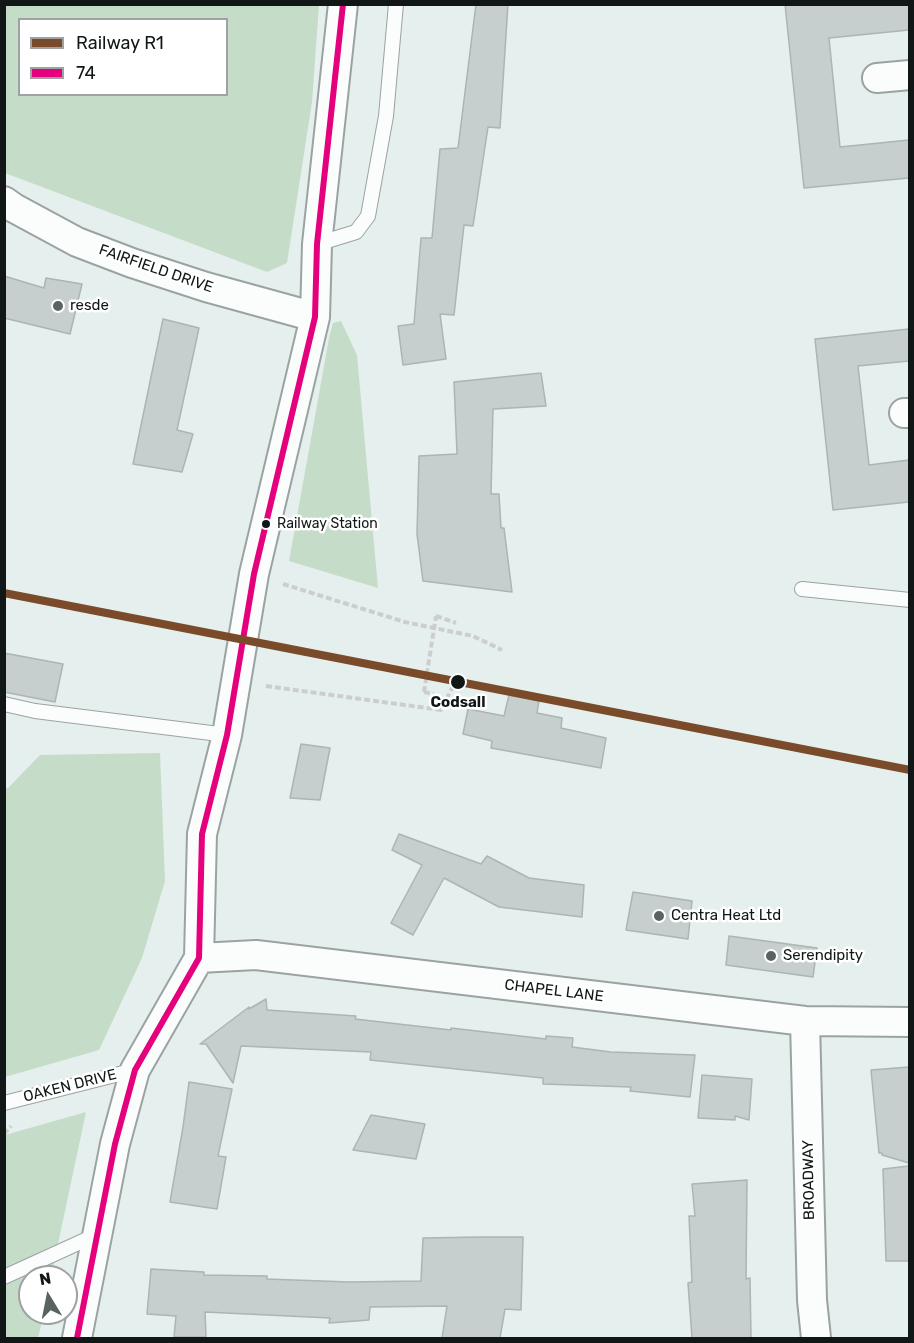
<!DOCTYPE html>
<style>
body{margin:0}
#map{position:relative;width:914px;height:1343px;overflow:hidden;background:#e5efee;font-family:Rubik,sans-serif}
canvas{display:block}
.frame{position:absolute;inset:0;border:6px solid #101716;pointer-events:none}
.legend{position:absolute;left:18px;top:18px;width:210px;height:78px;box-sizing:border-box;background:#fff;border:2px solid #9fa2a2;margin:0;padding:8px 10px;list-style:none;font-size:18px;color:#101716}
.legend li{display:flex;align-items:center;gap:12px;height:30px}
.legend b{width:30px;border:2px solid #9fa2a2}
.north{position:absolute;left:18px;top:1265px;width:60px;height:60px;box-sizing:border-box;background:#fff;border:2px solid #9fa2a2;border-radius:50%;rotate:350deg;font-size:16px;font-weight:700;line-height:24px;text-align:center;color:#101716}
.north::after{content:'';display:block;margin:auto;width:21px;height:27px;background:#5b6362;clip-path:polygon(50% 0,100% 100%,50% 72%,0 100%)}
</style>
<div id="map">
<canvas width="914" height="1343"></canvas>
<div class="frame"></div>
<ul class="legend">
<li><b style="height:8px;background:#7a4b2a"></b>Railway R1</li>
<li><b style="height:8px;background:#e5007d"></b>74</li>
</ul>
<div class="north">N</div>
</div>
<script>
const context = document.querySelector('canvas').getContext('2d');
context.lineJoin = 'round';
function paint(path, color) {
  context.fillStyle = color;
  context.fill(path, 'evenodd');
}
function poly(rows) {
  const path = new Path2D();
  for (const r of rows) {
    path.moveTo(r[0], r[1]);
    for (let i = 2; i < r.length; i += 2) path.lineTo(r[i], r[i + 1]);
  }
  return path;
}
function stroke(path, color, width, dash) {
  context.strokeStyle = color;
  context.lineWidth = width;
  context.lineCap = dash ? 'butt' : 'round';
  context.setLineDash(dash || []);
  context.stroke(path);
}
function write(font, color, halo, rows, align = 'center') {
  context.font = font + ' Rubik,sans-serif';
  context.lineWidth = 5;
  context.setLineDash([]);
  context.textBaseline = 'middle';
  context.strokeStyle = halo;
  context.fillStyle = color;
  for (const [text, x, y, turn = 0] of rows) {
    context.save();
    context.translate(x, y);
    context.rotate((+turn || 0) * Math.PI / 180);
    context.textAlign = isNaN(turn) ? turn : align;
    if (halo) context.strokeText(text, 0, 0);
    context.fillText(text, 0, 0);
    context.restore();
  }
}
paint(poly([
 [4,5,319,5,312,102,287,263,267,272,5,173],
 [20,20,226,20,226,94,20,94],
 [341,321,357,355,378,588,289,561,329,338,333,323],
 [160,753,165,881,142,958,99,1050,5,1077,5,788,8,788,40,755],
 [86,1112,51,1277,30,1277,30,1313,44,1313,38,1338,5,1338,5,1135]
]), '#c5ddc8');
const building = poly([
 [476,4,508,4,500,128,488,127,473,226,464,225,454,315,440,314,446,359,403,365,398,326,414,324,421,238,432,238,440,149,458,148,476,4],
 [785,4,909,4,909,30,829,38,840,147,909,140,909,178,804,188,785,4],
 [4,276,44,288,46,278,82,284,70,334,4,318,4,276],
 [163,319,199,328,177,430,193,434,182,472,133,464,163,319],
 [909,329,909,361,858,366,869,465,909,460,909,502,833,510,815,339,909,329],
 [541,373,546,406,493,409,491,494,499,494,501,528,504,528,512,592,423,581,417,534,419,456,457,454,454,382,541,373],
 [4,653,63,664,55,702,4,692,4,653],
 [509,695,539,701,537,713,562,718,561,728,606,738,601,768,491,748,492,741,463,734,468,709,504,716,509,695],
 [301,744,330,748,320,800,290,798,301,744],
 [399,834,481,864,487,856,529,878,584,885,582,917,499,907,444,878,413,935,391,923,422,865,392,850,399,834],
 [633,892,692,901,688,939,626,930,633,892],
 [729,936,817,948,813,977,726,965,729,936],
 [266,999,267,1010,356,1016,355,1019,451,1030,451,1028,546,1039,546,1036,573,1038,572,1047,611,1052,695,1055,690,1097,630,1091,631,1087,543,1084,543,1078,370,1060,371,1052,241,1046,233,1083,206,1044,200,1044,249,1007,249,1009,266,999],
 [909,1067,909,1163,882,1155,882,1153,879,1153,871,1070,909,1067],
 [702,1075,752,1079,749,1120,735,1116,735,1120,698,1118,702,1075],
 [189,1082,232,1089,218,1156,226,1157,217,1209,170,1202,183,1127,189,1082],
 [371,1115,425,1124,416,1159,353,1150,371,1115],
 [909,1166,909,1261,886,1261,883,1169,909,1166],
 [747,1180,746,1279,750,1278,751,1338,692,1338,688,1283,692,1282,689,1216,695,1216,692,1184,747,1180],
 [482,1237,523,1237,521,1310,505,1309,500,1338,442,1338,447,1306,370,1307,369,1320,329,1323,330,1318,205,1312,206,1337,174,1337,176,1316,147,1314,151,1269,204,1272,204,1275,267,1276,267,1279,349,1282,421,1281,423,1238,482,1237]
]);
paint(building, '#c6cece');
stroke(building, '#acb4b4', 1.5);
const service = poly([
 [317,244,356,232,368,216,386,116,396,4],
 [802,589,910,600],
 [4,704,35,711,227,735],
 [4,1103,135,1070],
 [4,1277,96,1235]
]);
const minor = poly([
 [877,78,910,75],
 [4,201,14,208,77,242,132,263,206,287,315,317],
 [904,413,910,413],
 [199,958,256,955,805,1021,910,1022],
 [805,1021,812,1300,816,1338],
 [77,1338,115,1144,135,1070,199,958,202,834,227,735,254,574,315,317,317,244,343,4]
]);
stroke(service, '#9ba3a2', 16);
stroke(minor, '#9ba3a2', 32);
stroke(poly([
 [283,584,405,622,473,636,502,650],
 [436,616,456,623],
 [266,686,441,710,453,686],
 [424,692,434,694],
 [4,1134,11,1126]
]), '#cccece', 4, [6, 3]);
stroke(service, '#fbfdfc', 14);
stroke(minor, '#fbfdfc', 28);
stroke(poly([
 [424,692,436,616]
]), '#cccece', 4, [6, 3]);
stroke(poly([
 [77,1338,115,1144,135,1070,199,958,202,834,227,735,254,574,315,317,317,244,343,4]
]), '#e5007d', 6);
stroke(poly([
 [4,593,910,770]
]), '#7a4b2a', 8);
for (const [x, y, r, color] of [
 [58,306,6,"#5b6362"],
 [266,524,5,"#101716"],
 [458,682,8,"#101716"],
 [659,916,6,"#5b6362"],
 [771,956,6,"#5b6362"]
]) {
  const dot = new Path2D();
  dot.arc(x, y, r, 0, 2 * Math.PI);
  context.fillStyle = color;
  context.fill(dot);
  stroke(dot, '#fff', 2);
}
write('14px', '#101716', '#fff', [
 ["Railway Station",277,524]
], 'left');
write('15px', '#101716', '#fff', [
 ["FAIRFIELD DRIVE",156,269,19],
 ["CHAPEL LANE",554,991,7],
 ["OAKEN DRIVE",70,1086,-14],
 ["BROADWAY",809,1180,-91]
]);
write('15px', '#101716', '#fff', [
 ["resde",70,306],
 ["Centra Heat Ltd",671,916],
 ["Serendipity",783,956]
], 'left');
write('bold 15px', '#101716', '#fff', [
 ["Codsall",458,703]
]);
</script>
